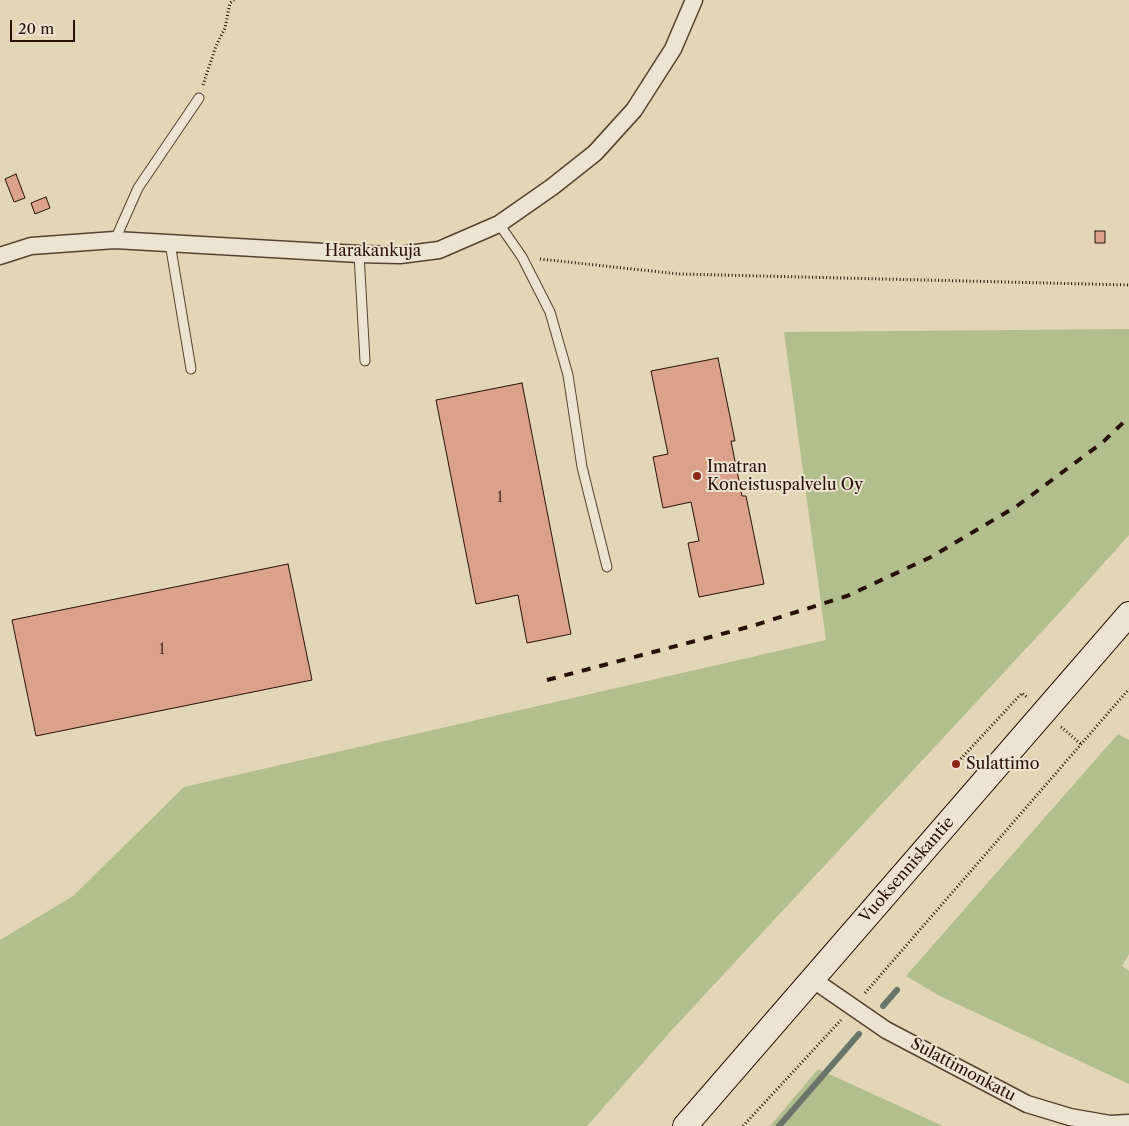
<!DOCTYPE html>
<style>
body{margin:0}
#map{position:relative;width:1129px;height:1126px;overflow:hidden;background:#e2d6b6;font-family:"Libre Caslon Text",serif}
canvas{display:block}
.scale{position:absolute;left:10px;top:20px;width:65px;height:22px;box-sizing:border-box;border:2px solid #281004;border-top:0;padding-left:6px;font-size:15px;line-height:18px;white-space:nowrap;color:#281004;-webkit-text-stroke:4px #ece4d0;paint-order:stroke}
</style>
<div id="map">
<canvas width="1129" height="1126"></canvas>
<div class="scale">20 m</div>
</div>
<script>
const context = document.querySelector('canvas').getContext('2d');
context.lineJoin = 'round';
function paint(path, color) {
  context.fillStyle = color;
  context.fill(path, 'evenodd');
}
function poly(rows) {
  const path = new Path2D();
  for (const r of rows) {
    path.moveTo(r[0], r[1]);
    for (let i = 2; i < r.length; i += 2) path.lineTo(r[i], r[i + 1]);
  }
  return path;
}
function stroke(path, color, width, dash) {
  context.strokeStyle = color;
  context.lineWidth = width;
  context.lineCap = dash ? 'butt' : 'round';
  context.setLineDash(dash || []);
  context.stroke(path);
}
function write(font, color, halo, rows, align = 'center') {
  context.font = font + ' "Libre Caslon Text",serif';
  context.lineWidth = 4;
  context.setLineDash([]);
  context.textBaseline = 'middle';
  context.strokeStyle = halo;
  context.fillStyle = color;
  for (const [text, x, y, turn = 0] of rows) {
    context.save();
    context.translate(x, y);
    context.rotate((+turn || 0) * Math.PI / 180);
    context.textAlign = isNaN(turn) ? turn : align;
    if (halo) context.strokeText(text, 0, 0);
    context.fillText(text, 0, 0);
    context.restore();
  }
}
paint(poly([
 [1129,329,1129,535,1060,612,671,1031,587,1126,0,1126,0,940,73,896,184,787,826,640,784,332],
 [1118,734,1129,740,1129,954,1122,966,1129,971,1129,1084,940,996,906,976],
 [818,1069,943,1126,770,1126]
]), '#b3be8e');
stroke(poly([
 [883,1006,897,990],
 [779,1126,859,1034]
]), '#69756b', 6);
const building = poly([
 [16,174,25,198,14,202,5,179,16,174],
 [46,197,50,208,35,214,31,203,46,197],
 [1095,231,1105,231,1105,243,1095,243,1095,231],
 [718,358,735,441,731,441,742,496,746,496,764,584,699,597,688,543,699,541,691,502,663,508,653,457,668,454,651,371,718,358],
 [522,383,571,634,527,643,518,595,476,604,436,400,522,383],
 [288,564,312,680,36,736,12,620,288,564]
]);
paint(building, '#daa28b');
stroke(building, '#281004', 1);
const lane = poly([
 [499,224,522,257,550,312,568,375,582,467,607,567],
 [115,240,138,188,199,98],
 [170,243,191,369],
 [359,254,365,361]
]);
const street = poly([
 [0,256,31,246,115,240,359,254,400,255,439,250,499,224,552,187,595,153,634,110,673,49,694,0],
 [812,979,886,1030,1027,1104,1070,1117,1110,1124,1129,1123]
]);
const secondary = poly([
 [685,1126,1129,614]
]);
stroke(lane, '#564230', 11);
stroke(street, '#564230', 19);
stroke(secondary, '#281004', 26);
stroke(poly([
 [203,85,216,46,225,28,230,3,234,0],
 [540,259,679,274,1129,285],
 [1061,727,1081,744],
 [956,764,1022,693,1028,698],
 [865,993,1129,689],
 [743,1126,841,1020]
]), '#281004', 3, [1, 2.5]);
stroke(lane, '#ece4d0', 9);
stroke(street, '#ece4d0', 16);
stroke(secondary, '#ece4d0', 24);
stroke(poly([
 [547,680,752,626,847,596,931,557,1017,506,1103,442,1129,417]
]), '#281004', 4, [9, 9]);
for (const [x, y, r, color] of [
 [697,476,5,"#8f2418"],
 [956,764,5,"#8f2418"]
]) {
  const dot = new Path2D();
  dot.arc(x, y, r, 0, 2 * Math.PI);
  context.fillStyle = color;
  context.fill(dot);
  stroke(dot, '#ece4d0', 2);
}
write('14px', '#543426', null, [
 ["1",500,498],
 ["1",162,650]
]);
write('16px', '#281004', '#ece4d0', [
 ["Harakankuja",373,251],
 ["Vuoksenniskantie",907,870,-49],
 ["Sulattimonkatu",963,1070,28]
]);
write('16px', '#281004', '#ece4d0', [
 ["Imatran",707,467],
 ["Koneistuspalvelu Oy",707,485],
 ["Sulattimo",966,764]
], 'left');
</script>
